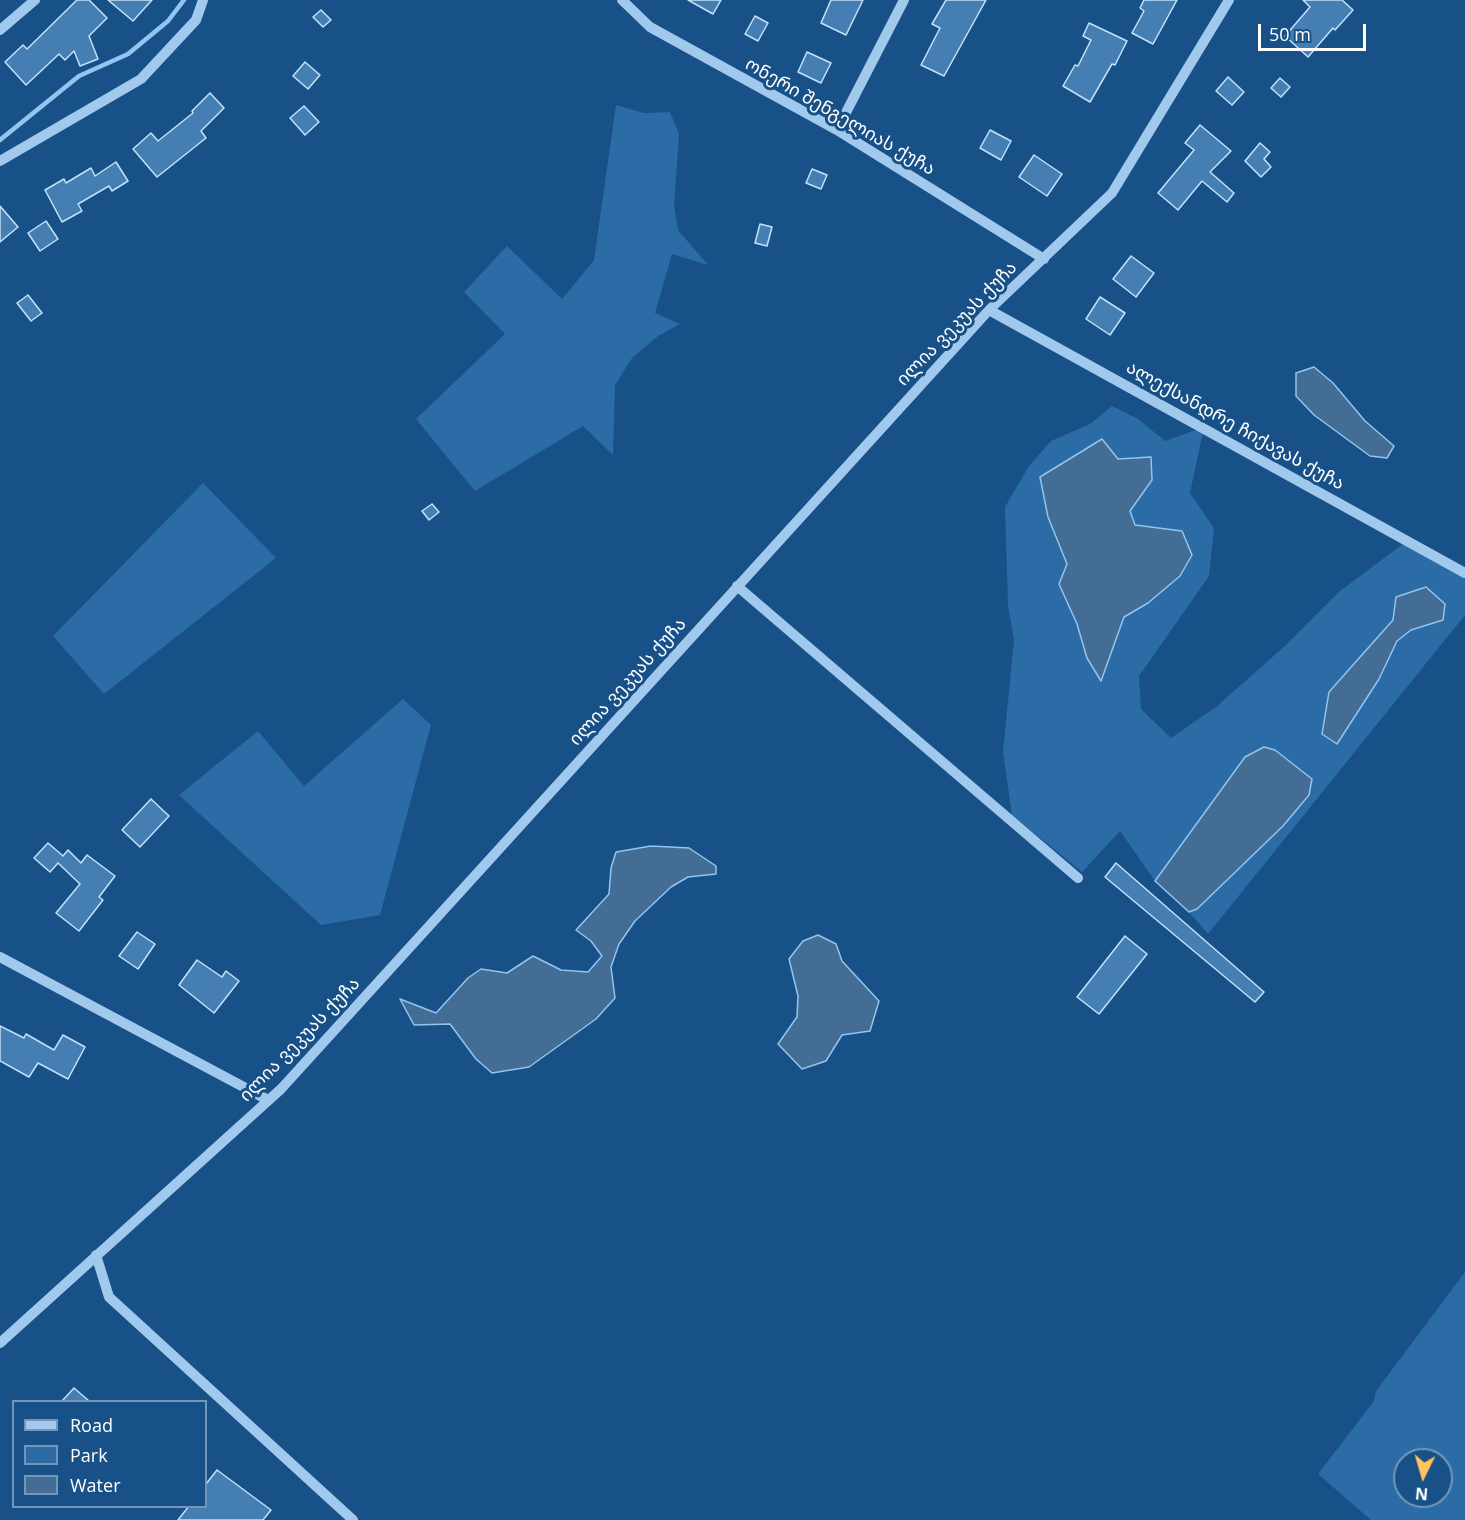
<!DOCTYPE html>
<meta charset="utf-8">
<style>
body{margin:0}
#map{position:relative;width:1465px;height:1520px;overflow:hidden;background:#185188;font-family:"Open Sans",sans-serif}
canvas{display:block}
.legend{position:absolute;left:12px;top:1400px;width:195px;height:108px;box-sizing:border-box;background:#185188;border:2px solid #7497b8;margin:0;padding:8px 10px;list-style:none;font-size:18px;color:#fff}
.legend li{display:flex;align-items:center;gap:12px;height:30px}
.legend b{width:30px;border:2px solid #7497b8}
.north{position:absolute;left:1393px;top:1448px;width:60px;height:60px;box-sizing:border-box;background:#185188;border:2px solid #7497b8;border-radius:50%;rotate:185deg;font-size:16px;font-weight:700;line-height:24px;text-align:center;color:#fff}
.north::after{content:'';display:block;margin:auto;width:21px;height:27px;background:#ffc45c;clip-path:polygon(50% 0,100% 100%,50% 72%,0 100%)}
.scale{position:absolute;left:1258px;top:24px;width:108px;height:27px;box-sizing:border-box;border:3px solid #fff;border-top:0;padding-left:8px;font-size:18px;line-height:21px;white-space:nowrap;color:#fff;-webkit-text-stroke:4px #185188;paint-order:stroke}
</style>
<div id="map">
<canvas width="1465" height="1520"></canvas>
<ul class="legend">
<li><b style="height:8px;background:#a0c9ed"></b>Road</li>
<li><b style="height:16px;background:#2b6ca6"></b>Park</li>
<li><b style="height:16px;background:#446d95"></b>Water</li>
</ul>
<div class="north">N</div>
<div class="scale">50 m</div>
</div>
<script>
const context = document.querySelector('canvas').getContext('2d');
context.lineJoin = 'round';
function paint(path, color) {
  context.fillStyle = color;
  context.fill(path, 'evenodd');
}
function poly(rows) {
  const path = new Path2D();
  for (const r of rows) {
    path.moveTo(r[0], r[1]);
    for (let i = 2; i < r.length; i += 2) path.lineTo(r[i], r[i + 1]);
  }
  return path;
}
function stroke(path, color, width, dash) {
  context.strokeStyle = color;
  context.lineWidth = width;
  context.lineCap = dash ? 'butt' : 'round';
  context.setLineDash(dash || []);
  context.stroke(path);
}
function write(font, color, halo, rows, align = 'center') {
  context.font = font + ' "Open Sans","Noto Sans Georgian",sans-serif';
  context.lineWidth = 6;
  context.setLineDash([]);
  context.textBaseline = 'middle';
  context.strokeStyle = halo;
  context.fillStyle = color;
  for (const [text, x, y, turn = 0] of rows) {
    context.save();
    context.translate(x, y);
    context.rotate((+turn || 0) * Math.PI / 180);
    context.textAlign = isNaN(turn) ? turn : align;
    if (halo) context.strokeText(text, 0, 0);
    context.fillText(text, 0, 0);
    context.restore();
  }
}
paint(poly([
 [616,105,644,113,670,112,679,134,674,206,678,230,708,265,672,254,655,313,680,324,658,336,632,358,615,385,613,455,583,426,475,491,416,419,505,334,464,292,507,246,562,299,594,260],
 [1112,406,1138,419,1165,441,1204,427,1190,493,1214,528,1209,576,1139,676,1141,709,1171,738,1216,707,1286,645,1340,591,1407,541,1465,573,1465,615,1208,934,1189,912,1155,881,1120,831,1082,872,1012,815,1003,752,1014,640,1008,605,1005,507,1029,466,1051,441,1090,424],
 [203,483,276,558,104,694,53,636],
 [403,699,431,725,380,915,321,925,179,795,258,731,304,786],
 [1465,1272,1465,1520,1371,1520,1318,1474,1374,1401,1376,1391],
 [1405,1460,1441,1460,1441,1496,1405,1496]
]), '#2b6ca6');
const water = poly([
 [1314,367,1333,383,1365,421,1394,446,1387,458,1370,456,1314,415,1296,396,1296,373,1314,367],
 [1102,439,1118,459,1151,457,1152,480,1130,511,1135,525,1182,531,1192,555,1180,576,1148,603,1124,617,1101,681,1087,658,1077,624,1059,584,1067,564,1048,517,1040,477,1102,439],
 [1426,587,1445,604,1443,620,1411,630,1397,641,1379,679,1337,744,1322,734,1329,692,1393,620,1396,597,1426,587],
 [1264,747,1275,750,1312,779,1309,795,1283,826,1197,909,1189,912,1155,881,1245,757,1264,747],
 [651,846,689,848,716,866,716,874,688,877,671,887,635,921,619,944,611,967,615,998,596,1019,529,1067,492,1073,476,1059,450,1024,414,1025,400,999,436,1013,468,978,481,969,507,973,533,956,561,970,588,972,602,956,591,941,576,930,609,894,611,868,616,852,651,846],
 [818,935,836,944,842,961,879,1001,870,1031,842,1035,826,1061,802,1069,778,1044,797,1017,798,996,789,959,803,941,818,935]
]);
paint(water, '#446d95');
stroke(water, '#92c5ef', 1.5);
stroke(poly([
 [0,140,79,76,128,54,168,21,184,0]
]), '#92c5ef', 4.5);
const building = poly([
 [77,0,89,0,107,18,89,36,98,59,80,66,74,51,65,60,59,54,26,85,5,62,23,45,27,49,77,0],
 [108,0,152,0,133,21,108,0],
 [688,0,721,0,713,14,688,0],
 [831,0,863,0,846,35,821,23,831,0],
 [946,0,986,0,944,76,921,65,940,28,932,24,946,0],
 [1144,0,1177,0,1153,44,1132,33,1144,11,1140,8,1144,0],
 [1303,0,1342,0,1353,10,1335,30,1333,28,1308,57,1285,36,1310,7,1303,0],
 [321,10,331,20,323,27,313,17,321,10],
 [755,16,768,23,758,41,745,34,755,16],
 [1089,23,1127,41,1115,65,1112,64,1090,102,1063,86,1075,65,1078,66,1091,40,1083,36,1089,23],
 [807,52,831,63,821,83,798,72,807,52],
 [305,62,320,75,308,89,293,76,305,62],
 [1228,77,1244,92,1232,105,1216,91,1228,77],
 [1280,78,1290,87,1281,97,1271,88,1280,78],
 [210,93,224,108,201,131,206,138,157,177,133,149,151,133,158,141,193,113,192,111,210,93],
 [304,106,319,122,305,135,290,118,304,106],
 [1200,125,1231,151,1210,172,1234,193,1227,202,1202,181,1178,210,1158,193,1194,150,1185,143,1200,125],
 [990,130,1011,141,1001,160,980,148,990,130],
 [1260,143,1270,152,1264,159,1271,167,1261,177,1245,161,1260,143],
 [1034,155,1062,174,1047,196,1019,177,1034,155],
 [116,162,128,181,112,191,109,186,78,204,82,211,62,222,45,190,64,179,66,183,91,168,95,176,116,162],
 [812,169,827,175,821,189,806,183,812,169],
 [0,206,18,227,0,242,0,206],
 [46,221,58,239,40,251,28,233,46,221],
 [760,224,772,227,767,246,755,243,760,224],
 [1131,256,1154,273,1136,297,1113,279,1131,256],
 [28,295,42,313,31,321,17,303,28,295],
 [1100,297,1125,313,1110,335,1086,319,1100,297],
 [432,504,439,512,429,520,422,511,432,504],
 [151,799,169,816,140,847,122,830,151,799],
 [48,843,63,856,68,850,81,863,87,855,115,876,99,897,103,900,79,931,56,913,80,884,58,863,50,872,34,858,48,843],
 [1116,863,1264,992,1255,1002,1105,877,1116,863],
 [137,932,155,944,138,969,119,956,137,932],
 [1125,936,1147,954,1099,1014,1077,997,1125,936],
 [197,960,222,977,226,971,239,981,214,1013,179,985,197,960],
 [0,1026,24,1038,26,1034,54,1050,63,1035,85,1047,68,1079,38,1063,29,1077,0,1061,0,1026],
 [74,1388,89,1401,62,1401,74,1388],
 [217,1470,271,1510,263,1520,178,1520,189,1506,206,1506,206,1484,217,1470]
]);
paint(building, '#457eb2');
stroke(building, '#c5e1f9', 1.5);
stroke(poly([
 [622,0,650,27,837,130,1044,259],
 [0,30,35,0],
 [837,130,904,0],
 [0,161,141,79,196,20,203,0],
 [989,310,1465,573],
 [737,586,1078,878],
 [0,957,268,1100],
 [96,1255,109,1297,353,1520],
 [0,1343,281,1089,989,310,1112,193,1229,0]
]), '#a0c9ed', 10);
write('18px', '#fff', '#185188', [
 ["ონერი შენგელიას ქუჩა",840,117,30],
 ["ილია ვეკუას ქუჩა",957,324,-46],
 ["ალექსანდრე ჩიქავას ქუჩა",1235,426,29],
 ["ილია ვეკუას ქუჩა",628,682,-48],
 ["ილია ვეკუას ქუჩა",300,1040,-46]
]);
</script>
